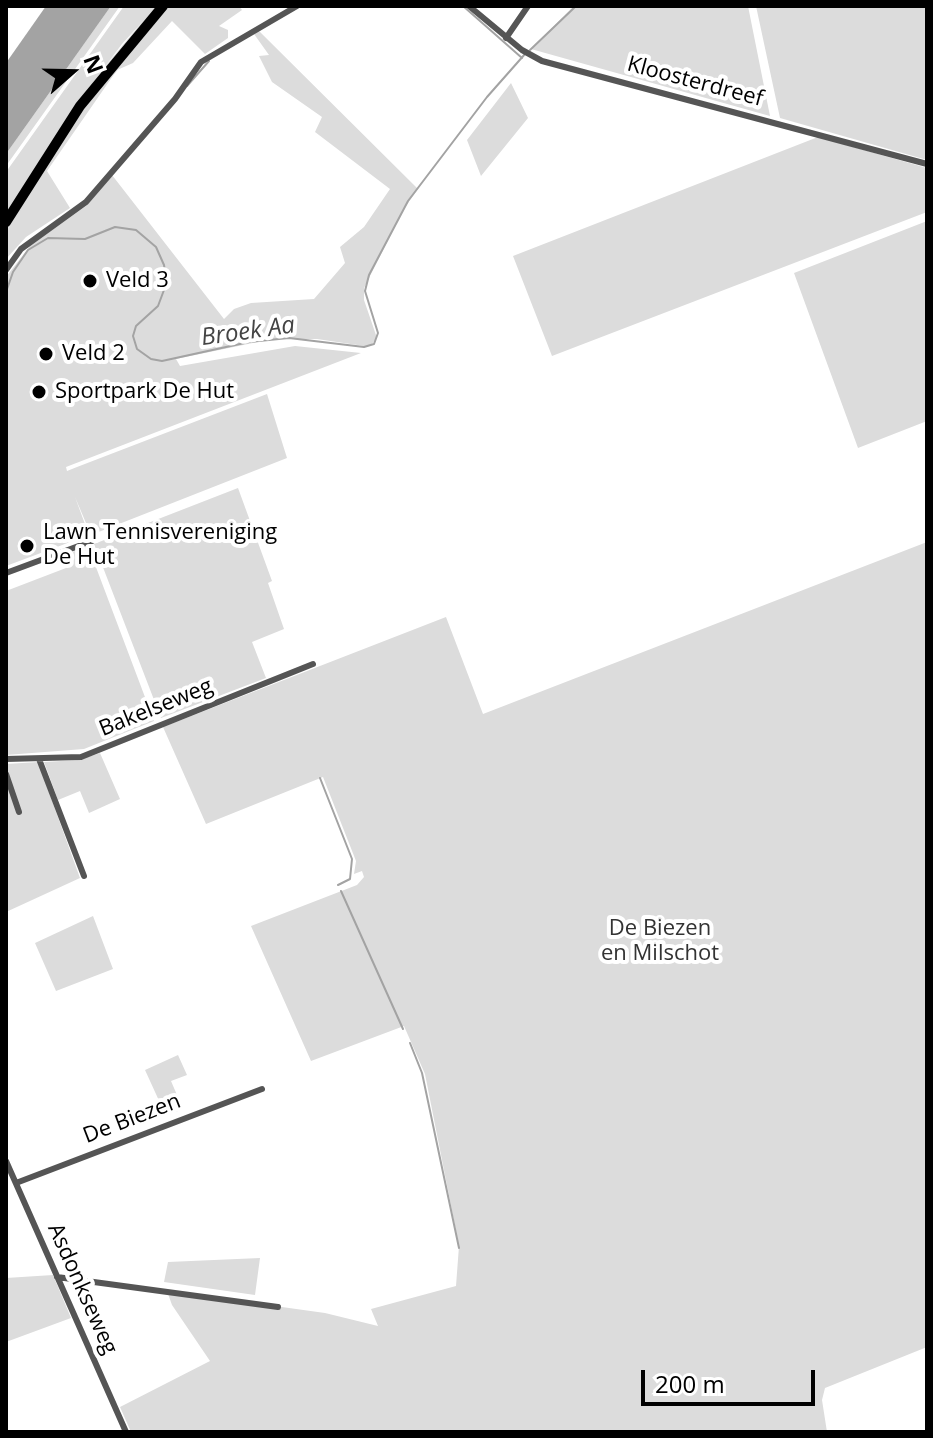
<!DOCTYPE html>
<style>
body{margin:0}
#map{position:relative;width:933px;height:1438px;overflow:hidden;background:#fff;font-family:"Open Sans",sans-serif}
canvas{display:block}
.frame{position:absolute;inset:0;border:8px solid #000;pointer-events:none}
.north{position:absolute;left:32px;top:32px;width:80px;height:80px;-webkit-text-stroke:6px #fff;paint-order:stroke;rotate:70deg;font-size:22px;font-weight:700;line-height:32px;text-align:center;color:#000}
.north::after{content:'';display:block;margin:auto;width:28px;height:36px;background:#000;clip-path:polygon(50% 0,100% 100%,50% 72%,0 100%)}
.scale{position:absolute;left:641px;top:1370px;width:174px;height:36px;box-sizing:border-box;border:4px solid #000;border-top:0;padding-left:10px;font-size:24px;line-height:28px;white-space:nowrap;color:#000;-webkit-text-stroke:6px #fff;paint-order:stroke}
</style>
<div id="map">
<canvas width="933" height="1438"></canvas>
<div class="frame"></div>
<div class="north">N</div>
<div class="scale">200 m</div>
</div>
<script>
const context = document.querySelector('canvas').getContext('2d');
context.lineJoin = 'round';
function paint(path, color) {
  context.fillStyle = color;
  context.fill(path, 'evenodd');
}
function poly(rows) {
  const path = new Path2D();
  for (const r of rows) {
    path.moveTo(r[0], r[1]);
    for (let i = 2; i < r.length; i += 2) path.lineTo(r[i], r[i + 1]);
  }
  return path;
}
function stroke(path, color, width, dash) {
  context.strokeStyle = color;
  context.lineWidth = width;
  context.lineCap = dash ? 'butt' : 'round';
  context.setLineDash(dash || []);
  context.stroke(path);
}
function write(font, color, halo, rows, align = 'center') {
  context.font = font + ' "Open Sans",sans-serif';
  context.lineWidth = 8;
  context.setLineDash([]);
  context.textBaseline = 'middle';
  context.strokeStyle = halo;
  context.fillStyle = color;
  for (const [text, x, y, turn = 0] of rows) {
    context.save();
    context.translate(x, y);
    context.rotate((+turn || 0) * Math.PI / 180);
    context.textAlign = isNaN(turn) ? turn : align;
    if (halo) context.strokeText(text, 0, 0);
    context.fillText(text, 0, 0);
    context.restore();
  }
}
paint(poly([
 [111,6,120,6,6,166,6,154],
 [124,6,157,6,122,44,71,112,6,214,6,172],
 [169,6,239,6,242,10,219,26,228,30,228,38,205,54,172,21,133,63,117,70,47,171,70,208,26,237,6,259,6,231,31,188,78,117],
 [574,6,748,6,770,116,531,49],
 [756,6,927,6,927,160,780,118],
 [259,31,418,189,403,210,364,288,364,300,377,338,370,346,364,346,317,339,272,339,176,359,180,366,295,346,361,353,66,467,67,471,77,467,267,394,287,458,91,535,75,497,89,535,6,566,6,277,30,246,86,206,112,175,224,319,234,309,251,303,314,299,345,263,340,247,364,227,390,189,315,132,322,117,272,82,259,56,269,55,254,34],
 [511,83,528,118,481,176,467,140],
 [818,137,927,168,927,212,552,356,513,256],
 [927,221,927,421,858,448,794,273],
 [238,488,272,581,268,583,284,629,252,642,266,678,161,718,94,544],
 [927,542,927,1347,825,1388,822,1400,827,1432,131,1432,120,1407,210,1361,172,1305,167,1291,325,1313,378,1326,371,1309,456,1286,459,1246,425,1074,404,1026,311,1061,251,926,357,885,364,877,362,871,354,874,356,861,323,777,206,824,163,727,446,617,483,714],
 [88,546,154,721,84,749,6,755,6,591,66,568,62,556],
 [100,753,120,799,89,813,80,791,58,800,44,762,79,760],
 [38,762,80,878,6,912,6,764],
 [93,916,113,969,56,991,35,943],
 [178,1055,187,1075,171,1081,183,1109,166,1116,145,1070],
 [260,1258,255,1295,164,1282,168,1262],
 [53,1275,71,1318,6,1342,6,1278]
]), '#dcdcdc');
paint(poly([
 [46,6,111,6,6,154,6,63]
]), '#a3a3a3');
stroke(poly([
 [463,6,522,58],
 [530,50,576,6],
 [187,86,209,61],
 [6,292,13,272,28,250,48,238,85,239,115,227,136,230,156,247,164,265,167,282,158,306,136,326,133,336,137,349,151,359,162,361,249,342,289,338,364,347,374,344,378,333,365,291,369,275,408,201,487,97,525,54],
 [320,778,352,859,350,879,338,885],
 [341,891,403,1029],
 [410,1043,422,1073,459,1248]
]), '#a3a3a3', 2);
const primary = poly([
 [6,222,80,106,163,6]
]);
stroke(primary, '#dbdbdb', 12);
stroke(poly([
 [469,6,522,50,542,61,927,164],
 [506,38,528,6],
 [6,270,21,249,86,202,175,99,201,62,297,6],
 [6,573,92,541],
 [6,759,81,757,313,664],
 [39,759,84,876],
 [6,774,19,812],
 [6,1161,126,1432],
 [16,1183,262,1089],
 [57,1277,278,1307]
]), '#555', 6);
stroke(primary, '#000', 10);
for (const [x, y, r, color] of [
 [90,281,8,"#000"],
 [46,354,8,"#000"],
 [39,392,8,"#000"],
 [27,546,8,"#000"]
]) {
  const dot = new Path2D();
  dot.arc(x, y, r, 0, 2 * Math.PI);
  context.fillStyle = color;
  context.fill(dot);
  stroke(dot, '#fff', 3);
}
write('22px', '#000', '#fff', [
 ["Kloosterdreef",695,82,15],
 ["Bakelseweg",156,708,-22],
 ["De Biezen",132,1119,-21],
 ["Asdonkseweg",82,1289,66]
]);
write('22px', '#000', '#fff', [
 ["Veld 3",106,281],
 ["Veld 2",62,354],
 ["Sportpark De Hut",55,392],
 ["Lawn Tennisvereniging",43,533],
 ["De Hut",43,558]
], 'left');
write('22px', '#333', '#fff', [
 ["De Biezen",660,929],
 ["en Milschot",660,954]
]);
write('italic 24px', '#444', '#fff', [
 ["Broek Aa",248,332,-8]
]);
</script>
